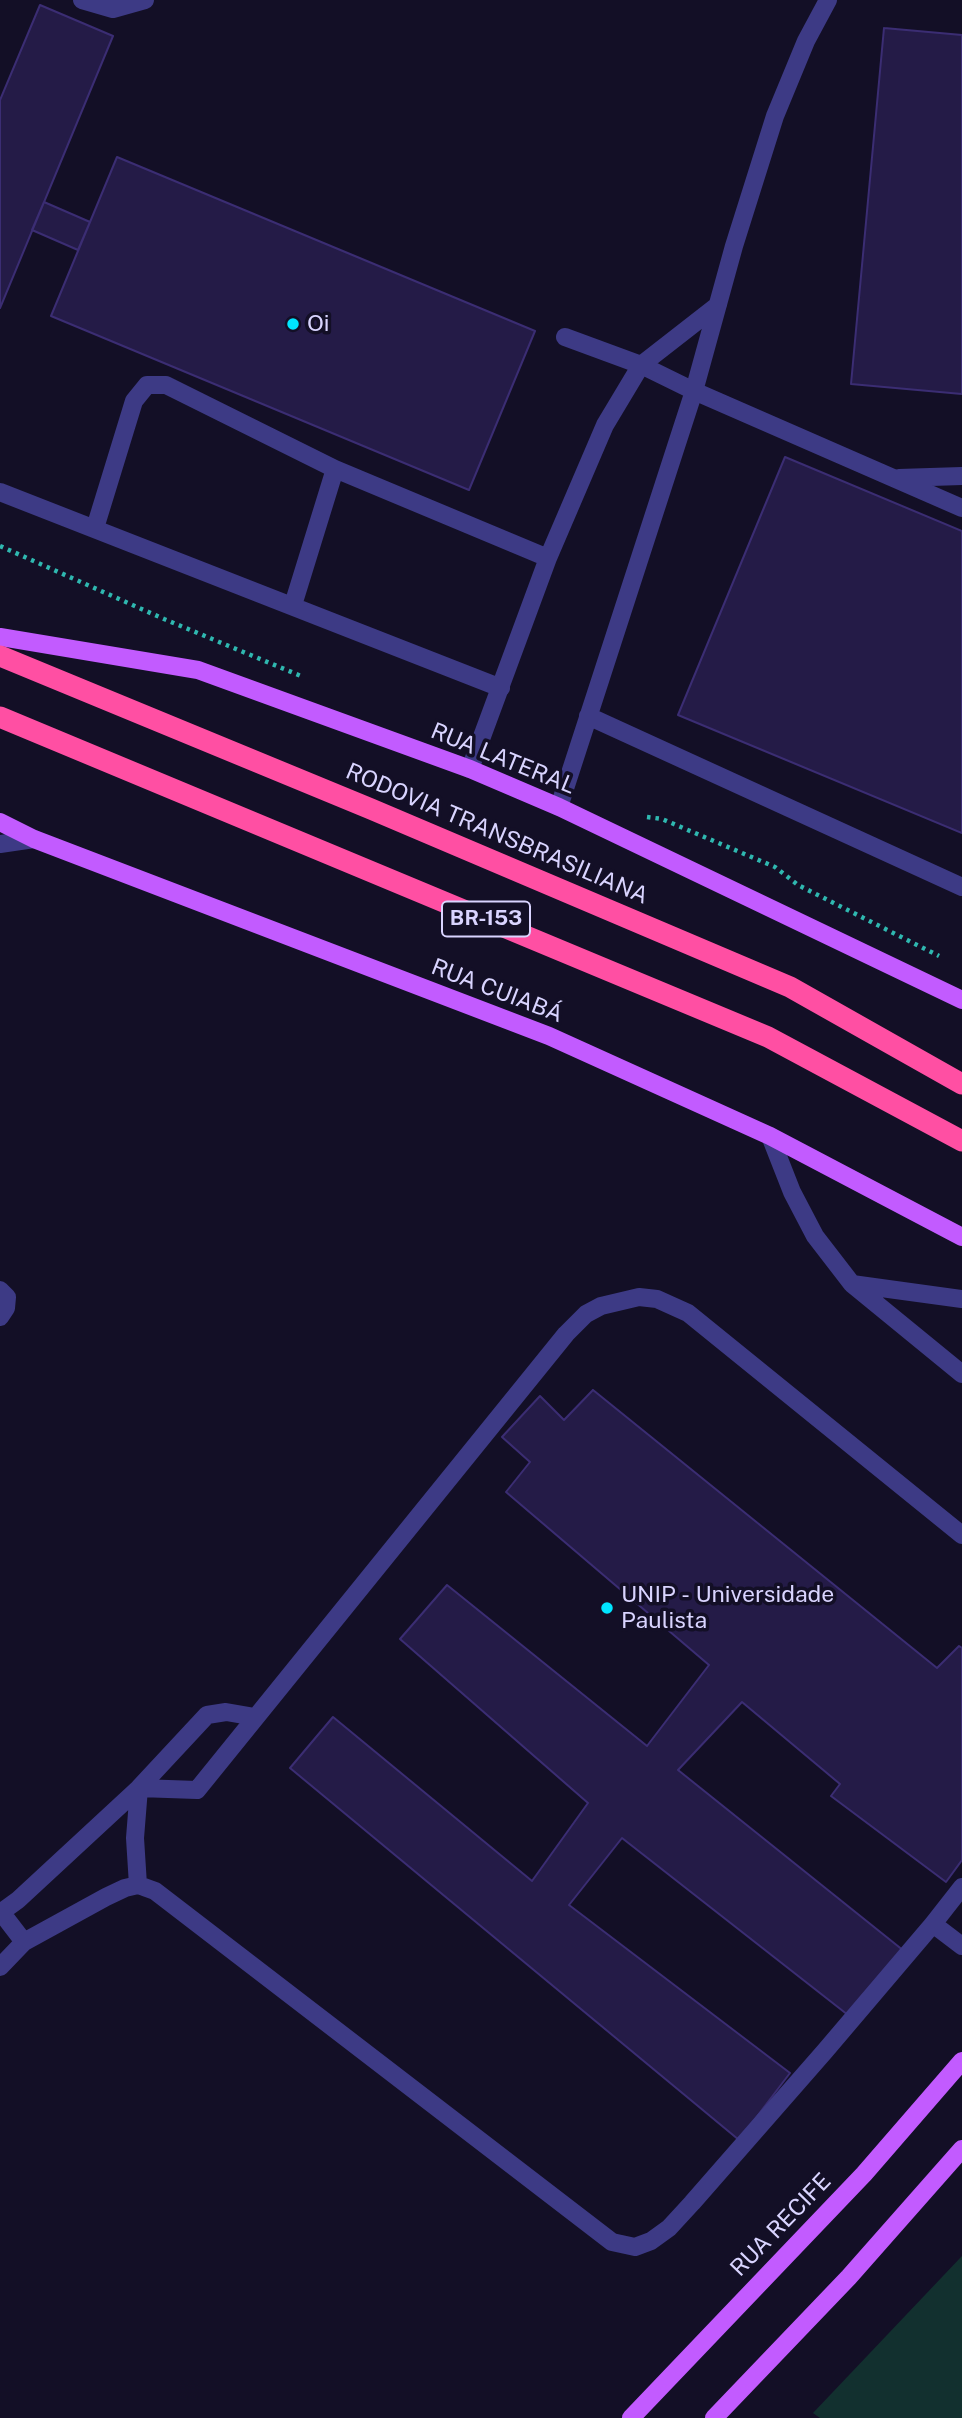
<!DOCTYPE html>
<meta charset="utf-8">
<style>
body{margin:0}
canvas{display:block;background:#130f26}
</style>
<canvas width="962" height="2418"></canvas>
<script>
const context = document.querySelector('canvas').getContext('2d');
context.lineJoin = 'round';
function paint(path, color) {
  context.fillStyle = color;
  context.fill(path, 'evenodd');
}
function poly(rows) {
  const path = new Path2D();
  for (const r of rows) {
    path.moveTo(r[0], r[1]);
    for (let i = 2; i < r.length; i += 2) path.lineTo(r[i], r[i + 1]);
  }
  return path;
}
function stroke(path, color, width, dash) {
  context.strokeStyle = color;
  context.lineWidth = width;
  context.lineCap = dash ? 'butt' : 'round';
  context.setLineDash(dash || []);
  context.stroke(path);
}
function write(font, color, halo, rows, align = 'center') {
  context.font = font + ' "Public Sans",sans-serif';
  context.lineWidth = 7;
  context.setLineDash([]);
  context.textBaseline = 'middle';
  context.strokeStyle = halo;
  context.fillStyle = color;
  for (const [text, x, y, turn = 0] of rows) {
    context.save();
    context.translate(x, y);
    context.rotate((+turn || 0) * Math.PI / 180);
    context.textAlign = isNaN(turn) ? turn : align;
    if (halo) context.strokeText(text, 0, 0);
    context.fillText(text, 0, 0);
    context.restore();
  }
}
paint(poly([
 [962,2256,962,2418,820,2418,813,2413]
]), '#12302f');
const building = poly([
 [40,5,113,36,0,308,0,100,40,5],
 [884,28,962,35,962,394,851,384,884,28],
 [117,157,535,331,469,490,51,316,117,157],
 [44,202,90,222,78,250,32,230,44,202],
 [785,457,962,531,962,833,678,715,785,457],
 [593,1390,937,1668,959,1646,962,1648,962,1860,946,1882,831,1796,840,1784,742,1702,678,1770,904,1951,848,2015,622,1838,569,1905,790,2073,739,2140,290,1768,333,1717,532,1881,588,1803,400,1639,447,1585,647,1746,709,1665,506,1492,530,1462,502,1437,540,1396,564,1420,593,1390]
]);
paint(building, '#241b47');
stroke(building, '#3b2d73', 2);
stroke(poly([
 [0,546,164,619,301,676],
 [647,817,662,819,775,867,798,885,939,956]
]), '#2fb8b0', 4.5, [3.5, 5]);
stroke(poly([
 [82,0,113,9,145,0],
 [565,337,641,365,694,391,962,508],
 [899,478,962,476],
 [0,492,501,688],
 [95,528,134,401,147,385,166,385,335,469,548,558],
 [293,605,335,469],
 [588,716,962,887],
 [470,769,548,558,605,425,641,365,718,305],
 [559,807,694,391,734,246,775,116,806,41,828,0],
 [0,844,34,839],
 [770,1136,792,1192,815,1236,852,1284,962,1299],
 [852,1284,962,1374],
 [0,1290,7,1297,6,1308,0,1317],
 [138,1885,135,1838,139,1788,197,1790,566,1334,586,1314,601,1306,639,1297,657,1299,688,1313,962,1535],
 [1,1912,24,1942],
 [0,1913,18,1900,139,1788,207,1715,226,1712,255,1717],
 [933,1924,962,1946],
 [0,1967,24,1942,106,1897,125,1888,138,1885,144,1887,155,1891,612,2242,635,2247,651,2241,669,2228,692,2203,825,2051,933,1924,962,1887]
]), '#3d3a85', 18);
stroke(poly([
 [0,637,198,670,470,769,559,807,962,1000],
 [0,822,34,839,549,1036,770,1136,962,1237],
 [631,2418,864,2174,962,2061],
 [714,2418,849,2277,962,2149]
]), '#c25bff', 18);
stroke(poly([
 [0,656,371,809,790,987,962,1084],
 [0,717,768,1037,962,1141]
]), '#ff4fa3', 21);
for (const [x, y, r, color] of [
 [293,324,7,"#00e5ff"],
 [607,1608,7,"#00e5ff"]
]) {
  const dot = new Path2D();
  dot.arc(x, y, r, 0, 2 * Math.PI);
  context.fillStyle = color;
  context.fill(dot);
  stroke(dot, '#130f26', 2.5);
}
for (const [x, y, w] of [
 [486,919,88]
]) {
  const box = new Path2D();
  box.roundRect(x - w / 2, y - 17.5, w, 35, 5);
  context.fillStyle = '#130f26';
  context.fill(box);
  stroke(box, '#d9d4ff', 2);
}
write('bold 21px', '#d9d4ff', null, [
 ["BR-153",486,919]
]);
write('23px', '#d9d4ff', '#130f26', [
 ["Oi",307,324],
 ["UNIP - Universidade",621,1595],
 ["Paulista",621,1621]
], 'left');
write('23px', '#d9d4ff', '#130f26', [
 ["RUA LATERAL",503,759,22],
 ["RODOVIA TRANSBRASILIANA",497,834,23],
 ["RUA CUIABÁ",497,991,21],
 ["RUA RECIFE",781,2225,-46]
]);
</script>
